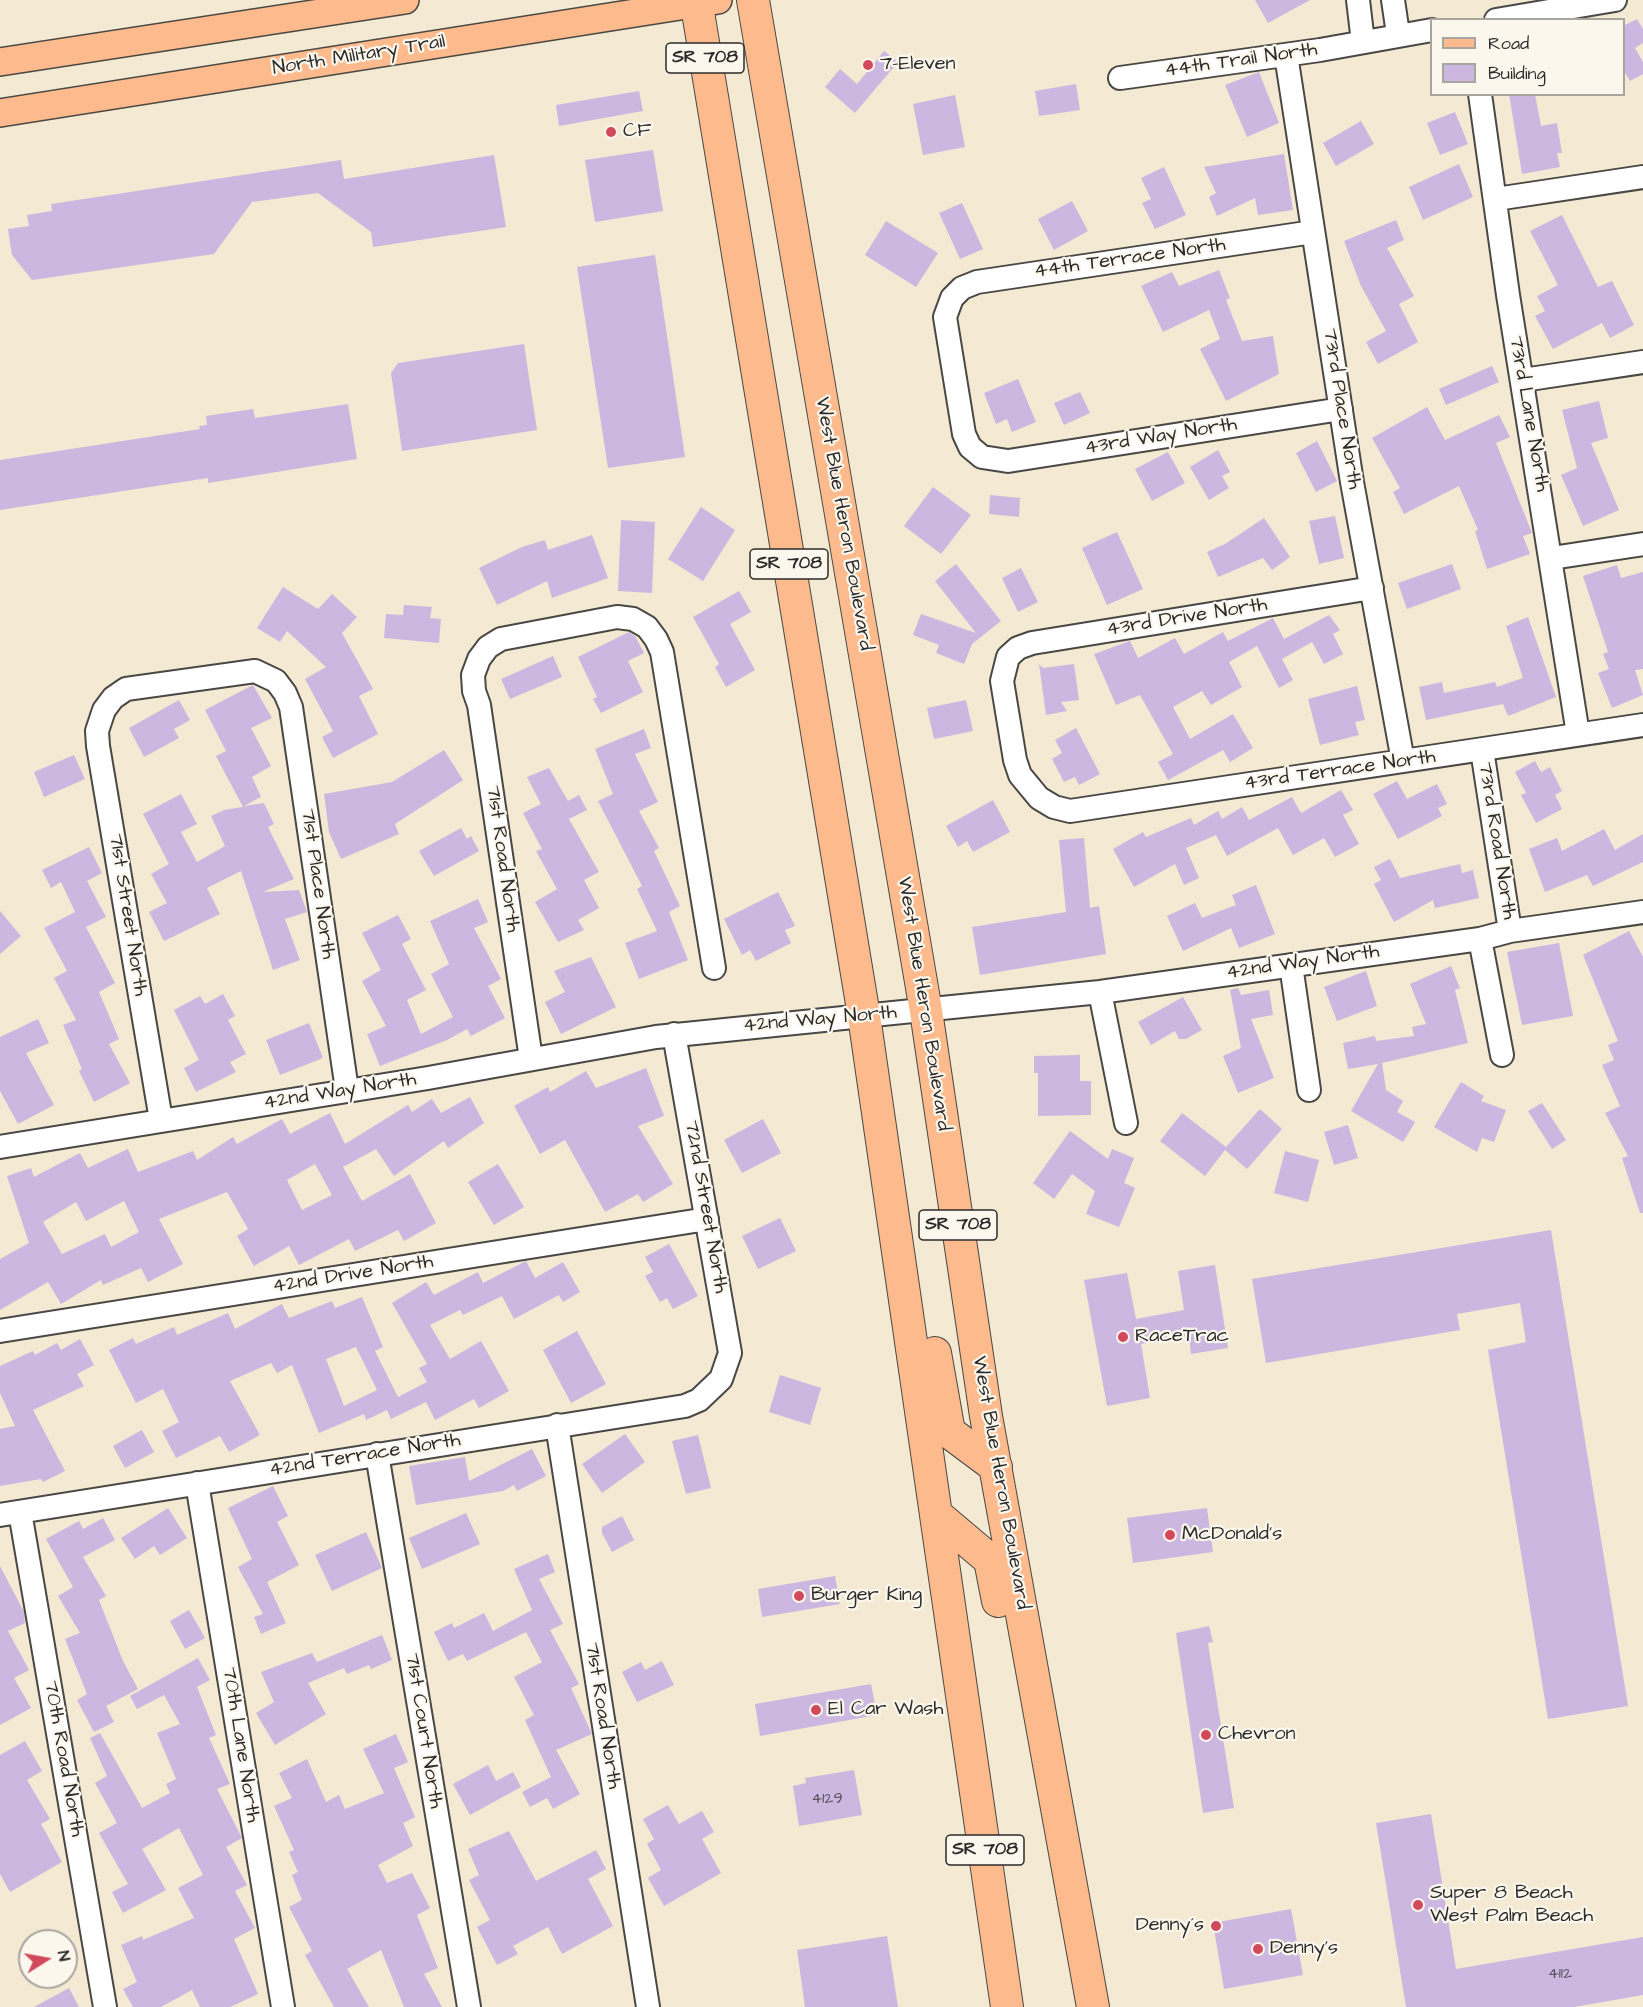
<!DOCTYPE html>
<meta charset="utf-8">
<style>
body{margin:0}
#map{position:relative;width:1643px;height:2007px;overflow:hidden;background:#f4e9d2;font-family:"Architects Daughter",sans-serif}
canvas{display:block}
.legend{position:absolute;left:1430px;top:18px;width:195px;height:78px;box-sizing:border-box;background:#fbf7ec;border:2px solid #a8a59f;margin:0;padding:8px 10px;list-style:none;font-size:18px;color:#2b2b2b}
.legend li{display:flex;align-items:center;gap:12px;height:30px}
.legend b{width:30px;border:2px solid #a8a59f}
.north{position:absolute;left:18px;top:1929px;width:60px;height:60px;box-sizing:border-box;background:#fbf7ec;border:2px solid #a8a59f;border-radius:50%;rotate:79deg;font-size:16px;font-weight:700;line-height:24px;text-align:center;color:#2b2b2b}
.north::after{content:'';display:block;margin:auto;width:21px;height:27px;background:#d1495b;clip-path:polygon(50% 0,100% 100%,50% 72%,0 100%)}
</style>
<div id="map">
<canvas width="1643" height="2007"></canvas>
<ul class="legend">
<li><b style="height:8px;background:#fcba8d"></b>Road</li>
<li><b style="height:16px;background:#ccb7e0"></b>Building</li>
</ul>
<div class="north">N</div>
</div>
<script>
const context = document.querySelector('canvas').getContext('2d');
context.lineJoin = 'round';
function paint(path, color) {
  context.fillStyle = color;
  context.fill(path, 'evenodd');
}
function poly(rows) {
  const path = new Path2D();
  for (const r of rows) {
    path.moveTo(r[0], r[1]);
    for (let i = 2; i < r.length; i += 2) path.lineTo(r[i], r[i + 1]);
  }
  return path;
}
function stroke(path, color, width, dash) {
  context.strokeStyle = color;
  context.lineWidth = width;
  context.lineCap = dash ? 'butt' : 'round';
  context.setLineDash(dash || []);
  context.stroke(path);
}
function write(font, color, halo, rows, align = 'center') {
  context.font = font + ' "Architects Daughter",sans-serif';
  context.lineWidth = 4.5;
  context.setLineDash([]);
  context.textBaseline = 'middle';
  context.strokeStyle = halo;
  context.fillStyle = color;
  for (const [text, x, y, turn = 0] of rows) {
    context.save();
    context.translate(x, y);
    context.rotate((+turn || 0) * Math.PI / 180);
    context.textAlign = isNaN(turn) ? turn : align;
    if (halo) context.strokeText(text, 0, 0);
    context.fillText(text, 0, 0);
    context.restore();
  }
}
paint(poly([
 [1255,0,1310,0,1268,23],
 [1637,19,1643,29,1643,43,1635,48,1643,62,1643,74,1630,81,1623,69,1623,26],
 [884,51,898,62,855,113,825,87,840,69,857,84],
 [1259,72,1279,123,1247,137,1225,85],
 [1076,84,1080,110,1039,116,1035,91],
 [639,91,643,111,559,126,556,105],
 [1509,94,1535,94,1541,126,1557,123,1562,153,1557,153,1560,167,1522,174],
 [955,95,965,147,923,155,913,104],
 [1455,112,1468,144,1440,155,1427,123],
 [1361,121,1374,144,1336,166,1323,143],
 [653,150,663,211,595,222,585,160],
 [1284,154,1293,210,1258,215,1255,198,1217,216,1209,197,1216,193,1204,167],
 [494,155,506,227,373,247,371,232,318,193,252,202,214,254,32,280,12,255,8,229,29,226,27,215,52,211,51,204,341,160,344,179],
 [1459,164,1473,197,1423,220,1409,187],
 [1164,167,1186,215,1155,229,1142,203,1151,199,1141,178],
 [1072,201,1088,231,1054,250,1038,219],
 [962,203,983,249,960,259,939,213],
 [1562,215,1598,287,1612,281,1634,325,1610,338,1602,323,1553,349,1535,316,1545,311,1537,296,1558,285,1530,231],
 [1396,220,1404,240,1387,248,1414,296,1399,304,1418,342,1378,364,1366,342,1386,331,1361,286,1344,241],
 [886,221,938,253,916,287,865,255],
 [655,255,685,457,608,468,577,267],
 [1219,270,1230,298,1226,300,1242,341,1273,336,1279,374,1226,401,1200,349,1220,339,1209,310,1163,332,1141,286,1172,272,1179,286],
 [524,344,537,430,402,451,391,373,398,363],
 [1492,366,1499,382,1446,405,1439,389],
 [1018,379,1036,422,1012,432,1007,419,996,424,984,393],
 [1080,392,1090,413,1064,425,1054,403],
 [1599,401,1608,438,1591,443,1619,510,1583,526,1561,475,1577,468,1562,410],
 [348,404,357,459,208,483,208,478,0,510,0,460,200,429,199,426,207,425,206,416,253,409,255,418],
 [1427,407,1445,440,1499,415,1510,437,1496,443,1532,533,1523,536,1530,554,1487,569,1475,531,1478,530,1459,486,1404,514,1393,492,1400,488,1372,438],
 [1317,441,1337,481,1316,492,1296,453],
 [1218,450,1230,472,1222,476,1229,488,1209,500,1190,467],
 [1168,452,1185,483,1152,501,1135,469],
 [933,487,971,515,941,554,904,526],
 [990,495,1020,498,1019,517,989,514],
 [701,507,735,530,703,581,668,559],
 [1335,516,1344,558,1319,564,1309,521],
 [1264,518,1290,557,1272,570,1263,558,1218,577,1207,552,1225,544],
 [621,520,655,522,652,593,618,591],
 [1117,532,1143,589,1107,605,1082,548],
 [592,535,608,578,552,598,547,581,497,605,479,568,522,547,545,540,548,550],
 [956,564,1001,621,972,644,964,664,936,653,939,645,913,635,921,614,976,633,935,581],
 [1452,564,1461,589,1407,609,1398,583],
 [1617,565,1621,578,1643,572,1643,669,1635,670,1643,695,1612,708,1598,673,1609,669,1603,654,1608,652,1583,576],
 [1021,568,1038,602,1018,612,1002,578],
 [283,587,318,609,332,594,357,617,342,633,373,689,359,696,378,734,333,758,322,737,333,731,305,679,326,667,287,631,280,642,257,628],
 [739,591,751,612,730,624,755,670,726,687,715,667,719,664,693,617],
 [404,605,432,607,430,618,441,619,439,643,384,638,386,614,403,615],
 [1329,615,1340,630,1333,634,1343,654,1324,664,1312,642,1282,659,1293,680,1279,688,1257,646,1229,662,1242,687,1211,705,1202,691,1173,707,1190,739,1233,714,1253,748,1230,762,1223,750,1168,780,1158,762,1173,754,1140,695,1116,705,1094,654,1130,641,1138,658,1175,638,1184,654,1223,632,1228,641,1273,618,1284,639],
 [1528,617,1556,697,1508,716,1503,704,1426,720,1419,687,1442,682,1444,693,1495,682,1497,687,1523,678,1506,626],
 [629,632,635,636,644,653,628,661,643,692,601,713,593,699,597,697,578,657],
 [553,656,562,677,510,699,501,679],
 [1039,664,1043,668,1074,664,1079,700,1061,702,1067,711,1046,715],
 [253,685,272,718,251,728,271,766,252,777,261,797,244,806,264,803,274,824,268,827,294,879,263,892,299,890,307,912,285,919,300,960,273,970,241,871,207,888,220,914,164,941,149,912,167,903,151,874,169,864,143,814,181,794,197,824,181,832,197,862,225,846,211,816,224,810,243,807,216,756,226,751,205,710],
 [1357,686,1365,720,1355,722,1359,735,1320,745,1308,699],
 [179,700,190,720,174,729,179,738,144,757,129,728],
 [966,700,973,731,934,739,927,708],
 [1076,728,1100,774,1079,785,1075,777,1064,782,1052,759,1062,753,1055,740],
 [644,729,651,748,635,754,658,802,639,811,659,848,654,851,680,906,669,912,688,960,639,979,625,943,657,931,637,889,642,886,598,801,613,794,595,749],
 [444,750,463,780,395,824,399,834,341,859,329,832,324,794,392,782],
 [74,755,85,779,44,797,34,772],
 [1535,761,1541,772,1550,767,1562,791,1555,795,1562,809,1536,823,1521,795,1526,793,1515,772],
 [549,768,568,801,579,795,587,810,569,819,599,872,584,880,599,908,578,920,584,930,558,942,535,902,557,889,536,851,542,849,523,813,541,804,527,777],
 [1397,781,1407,799,1437,784,1447,804,1438,808,1442,816,1398,839,1373,794],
 [1341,790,1353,810,1343,815,1359,844,1335,857,1324,838,1293,855,1278,828,1227,856,1216,835,1186,848,1199,878,1184,885,1175,864,1134,887,1113,849,1143,832,1146,837,1191,818,1194,825,1218,811,1222,819,1242,807,1249,820,1292,797,1301,813],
 [993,800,1010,832,973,852,967,841,958,847,946,826],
 [461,828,467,839,471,836,479,851,434,876,419,851],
 [1604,829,1615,850,1643,834,1643,862,1593,886,1587,875,1545,892,1529,849,1557,838,1562,851],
 [1084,838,1090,908,1099,906,1106,954,980,975,972,927,1066,912,1059,840],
 [89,847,102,873,87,881,106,917,86,927,115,983,99,992,119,1039,109,1044,130,1083,94,1102,79,1071,82,1069,63,1025,76,1020,54,978,67,971,44,928,75,912,61,882,51,888,42,870],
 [1390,859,1400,878,1460,864,1462,873,1473,870,1479,898,1435,908,1433,900,1394,922,1374,884,1381,880,1374,867],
 [1256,885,1275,934,1239,948,1231,928,1183,951,1167,916,1195,903,1202,918,1236,905,1232,895],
 [778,892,795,926,785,930,791,943,756,961,750,950,742,955,724,919],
 [478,899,488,922,474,928,501,979,488,986,505,1018,471,1036,467,1029,447,1040,380,1066,367,1034,386,1026,362,981,381,970,362,933,398,915,411,939,402,944,426,990,407,1000,421,1034,453,1017,431,974,449,964,430,921],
 [0,911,21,936,0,954],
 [1629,931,1643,957,1643,1213,1640,1213,1622,1158,1628,1156,1605,1113,1620,1106,1602,1065,1614,1060,1608,1045,1618,1041,1583,955],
 [1559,943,1573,1016,1522,1025,1507,952],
 [591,957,616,1007,561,1034,545,1002,565,992,554,971],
 [1451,966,1460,988,1455,990,1468,1043,1382,1063,1386,1090,1403,1101,1397,1112,1415,1122,1403,1142,1351,1111,1378,1064,1348,1069,1343,1043,1375,1036,1376,1041,1414,1036,1412,1027,1426,1024,1410,984],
 [1366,971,1377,1006,1337,1021,1324,987],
 [1238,988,1241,995,1269,990,1273,1015,1251,1019,1274,1078,1238,1093,1223,1056,1241,1048,1230,990],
 [223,994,235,1016,228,1020,246,1054,230,1062,236,1072,196,1092,184,1068,199,1060,174,1010,200,996,205,1004],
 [1183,997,1202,1030,1186,1039,1179,1039,1175,1031,1151,1045,1138,1022],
 [38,1019,49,1043,26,1053,54,1105,18,1124,0,1091,0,1037],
 [309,1023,323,1058,280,1075,266,1040],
 [1080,1055,1080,1081,1091,1081,1091,1115,1038,1116,1038,1073,1034,1073,1034,1056],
 [646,1068,664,1116,638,1126,673,1184,643,1202,638,1194,605,1212,565,1140,540,1154,514,1106,548,1087,550,1092,586,1071,596,1088],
 [1461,1082,1484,1096,1481,1101,1506,1110,1494,1142,1482,1138,1477,1152,1434,1127],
 [470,1097,484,1123,448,1148,444,1141,394,1176,376,1149,343,1167,362,1201,410,1174,436,1223,404,1241,398,1230,355,1251,349,1239,299,1265,289,1246,254,1266,237,1236,248,1229,227,1192,159,1219,183,1264,148,1282,141,1268,103,1285,101,1280,61,1304,48,1282,0,1310,0,1259,29,1243,7,1176,31,1168,34,1177,80,1153,88,1168,128,1149,138,1172,193,1151,197,1160,233,1137,237,1144,282,1119,290,1134,330,1113,345,1144,408,1105,412,1112,432,1099,441,1113],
 [315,1164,332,1195,302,1210,287,1180],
 [124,1201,139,1232,111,1247,105,1234,62,1254,43,1222,76,1202,86,1221],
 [1542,1103,1566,1140,1552,1149,1528,1111],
 [1260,1109,1282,1129,1247,1169,1225,1150,1205,1176,1160,1141,1182,1113,1226,1147],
 [763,1119,781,1153,742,1173,724,1140],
 [1348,1125,1358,1158,1334,1165,1324,1132],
 [1070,1131,1108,1159,1112,1149,1134,1158,1124,1183,1135,1188,1119,1227,1086,1214,1095,1191,1072,1174,1054,1199,1033,1183],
 [1285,1151,1319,1160,1308,1202,1274,1193],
 [498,1164,524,1207,494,1225,468,1182],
 [780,1218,796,1251,758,1269,742,1236],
 [1551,1230,1628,1706,1548,1719,1488,1350,1526,1342,1520,1303,1457,1314,1460,1330,1266,1363,1252,1279],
 [669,1244,698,1296,673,1309,667,1298,660,1302,645,1276,653,1272,645,1257],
 [526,1261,535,1278,563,1262,580,1292,563,1302,559,1295,514,1319,502,1296,463,1315,460,1310,430,1325,450,1359,481,1341,509,1391,479,1408,474,1399,435,1420,426,1402,391,1419,387,1410,366,1420,364,1414,319,1433,292,1365,277,1373,271,1363,230,1381,260,1435,229,1452,220,1436,176,1458,162,1431,179,1422,163,1389,136,1403,109,1350,133,1338,136,1344,174,1327,177,1335,228,1313,235,1329,282,1304,289,1318,332,1301,335,1308,362,1297,383,1347,375,1351,398,1397,427,1382,419,1368,427,1364,392,1303,426,1282,434,1295,478,1272,483,1283],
 [356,1347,377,1390,344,1406,326,1359],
 [1215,1265,1228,1348,1191,1354,1189,1336,1141,1344,1150,1398,1107,1406,1084,1280,1127,1273,1136,1319,1184,1310,1178,1271],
 [577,1331,606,1384,571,1403,543,1350],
 [80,1339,94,1365,77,1374,84,1386,33,1410,65,1471,43,1482,41,1479,0,1486,0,1429,15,1426,0,1393,0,1366,33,1351,35,1355,57,1343,61,1350],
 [780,1375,821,1388,810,1425,769,1412],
 [142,1430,154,1452,125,1468,113,1446],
 [625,1434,645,1462,602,1493,582,1464],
 [698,1435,711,1488,686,1494,672,1441],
 [532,1449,546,1476,517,1491,514,1485,503,1491,416,1505,409,1466,465,1457,469,1481],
 [273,1486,288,1516,277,1522,299,1565,267,1582,286,1623,261,1634,254,1617,263,1614,238,1567,252,1559,228,1508],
 [168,1508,187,1538,160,1555,154,1546,135,1559,121,1538],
 [1207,1508,1213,1552,1133,1563,1127,1518],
 [466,1513,480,1544,422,1569,409,1538],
 [622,1516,634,1540,612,1552,602,1533,602,1527],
 [103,1518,115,1540,83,1557,106,1596,99,1600,123,1661,138,1689,106,1706,114,1722,94,1732,77,1700,87,1694,65,1639,80,1633,58,1596,73,1587,46,1539,79,1521,83,1529],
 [366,1532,382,1568,332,1591,315,1555],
 [548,1554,555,1572,539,1579,563,1624,550,1630,579,1684,571,1688,592,1734,556,1750,580,1794,553,1809,547,1798,530,1807,522,1792,551,1777,525,1720,534,1715,514,1677,542,1662,526,1632,467,1661,463,1654,448,1661,434,1632,452,1623,454,1628,484,1613,493,1631,532,1610,514,1569],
 [0,1566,24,1612,25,1623,8,1631,29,1670,14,1678,31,1708,0,1725],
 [835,1576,840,1604,762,1617,758,1589],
 [189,1610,205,1638,185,1649,170,1621],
 [1209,1626,1213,1642,1208,1643,1234,1808,1203,1813,1176,1633],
 [382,1635,392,1660,371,1669,369,1665,347,1674,344,1668,308,1683,326,1714,275,1745,256,1713,274,1702,261,1672,312,1653,317,1662],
 [198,1658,210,1680,197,1687,216,1735,209,1738,230,1784,217,1789,242,1838,226,1847,247,1885,235,1891,255,1928,234,1939,258,1994,230,2007,200,2007,192,1990,161,2007,133,2007,123,1989,137,1982,121,1945,142,1936,143,1940,194,1918,178,1888,203,1875,179,1828,142,1849,166,1890,123,1913,112,1892,128,1884,99,1833,117,1823,95,1783,107,1776,90,1738,100,1733,142,1808,170,1793,166,1784,176,1779,157,1733,180,1724,164,1695,137,1709,130,1696],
 [662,1661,674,1685,637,1702,622,1672,641,1662,645,1670],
 [871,1684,877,1715,760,1736,755,1704],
 [396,1734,408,1762,394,1768,415,1817,403,1823,413,1846,378,1865,387,1883,412,1873,430,1908,417,1915,438,1968,424,1974,442,2007,404,2007,381,1950,347,1969,369,2007,334,2007,305,1955,312,1951,289,1907,302,1900,292,1875,298,1872,289,1852,294,1850,274,1806,292,1798,279,1773,307,1759,326,1802,339,1795,345,1809,384,1793,363,1749],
 [25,1741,42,1771,27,1780,50,1819,41,1824,62,1862,10,1892,0,1874,0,1755],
 [488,1765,496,1781,513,1772,521,1787,470,1815,453,1784],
 [854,1770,862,1815,799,1826,793,1786,806,1783,805,1778],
 [668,1805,679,1824,702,1811,714,1832,702,1839,721,1873,664,1906,648,1878,661,1870,647,1844,654,1839,643,1819],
 [1431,1814,1456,1969,1643,1937,1643,1995,1574,2007,1406,2007,1376,1823],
 [509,1831,536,1881,596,1850,606,1869,588,1879,613,1926,562,1954,548,1927,513,1946,518,1954,497,1965,477,1927,490,1920,469,1880,479,1875,468,1849],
 [1291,1909,1303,1975,1224,1989,1213,1923],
 [887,1936,898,2007,805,2007,797,1950],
 [69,1988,79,2007,34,2007]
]), '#ccb7e0');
const minor = poly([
 [1358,0,1363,42],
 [1393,0,1398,34],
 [1496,20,1615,0],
 [1286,55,1352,482,1403,761],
 [1120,78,1320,50,1432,30],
 [1480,94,1508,295,1578,734],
 [1496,199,1643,177],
 [1313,232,977,282,962,288,952,298,945,317,964,434,970,447,982,457,1008,461,1341,409],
 [1523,380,1643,362],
 [1552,558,1643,544],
 [1372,588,1032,643,1018,648,1008,657,1002,681,1015,760,1020,775,1039,798,1054,807,1070,811,1643,725],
 [1482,750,1510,931],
 [1480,939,1502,1055],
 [1291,965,1309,1090],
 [1100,992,1126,1123],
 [531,1059,479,705,474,691,473,675,479,659,488,647,501,639,617,617,633,619,647,627,656,639,662,652,714,968],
 [161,1120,98,746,97,731,104,710,113,698,126,689,255,671,276,681,285,693,291,707,347,1090],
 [0,1147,428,1078,656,1037,1100,992,1480,939,1510,931,1643,912],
 [0,1331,707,1219],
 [557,1425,648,2007],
 [377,1454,469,2007],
 [197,1483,283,2007],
 [20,1512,105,2007],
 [0,1515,685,1406,699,1400,721,1379,730,1353,674,1034]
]);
const major = poly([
 [0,62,405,0],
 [0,113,718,0]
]);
const highway = poly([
 [696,0,864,1016,1007,2007],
 [753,0,926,1011,986,1416,1093,2007],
 [935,1353,949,1432,996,1467],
 [938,1516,990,1560,998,1601]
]);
stroke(minor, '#494844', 26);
stroke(major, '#494844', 30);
stroke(highway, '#494844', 34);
stroke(minor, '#fff', 22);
stroke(major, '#fcba8d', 27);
stroke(highway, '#fcba8d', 32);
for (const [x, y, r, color] of [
 [868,65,6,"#d1495b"],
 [611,132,6,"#d1495b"],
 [1123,1337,6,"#d1495b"],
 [1170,1535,6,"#d1495b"],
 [799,1596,6,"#d1495b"],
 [816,1710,6,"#d1495b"],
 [1206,1735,6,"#d1495b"],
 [1418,1905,6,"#d1495b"],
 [1216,1926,6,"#d1495b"],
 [1258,1949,6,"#d1495b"]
]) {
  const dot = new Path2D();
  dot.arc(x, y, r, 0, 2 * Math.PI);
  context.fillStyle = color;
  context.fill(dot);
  stroke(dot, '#fbf7ec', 2);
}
write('16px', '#534e58', null, [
 ["4129",827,1800],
 ["4112",1560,1975]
]);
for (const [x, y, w] of [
 [705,58,78],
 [789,564,78],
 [958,1225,78],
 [985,1850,78]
]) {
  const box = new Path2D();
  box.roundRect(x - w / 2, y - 15, w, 30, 4.5);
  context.fillStyle = '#fbf7ec';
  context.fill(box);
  stroke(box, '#2b2b2b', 1.5);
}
write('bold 18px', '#2b2b2b', null, [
 ["SR 708",705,58],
 ["SR 708",789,564],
 ["SR 708",958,1225],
 ["SR 708",985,1850]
]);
write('20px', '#2b2b2b', '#fbf7ec', [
 ["North Military Trail",359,56,-9],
 ["44th Trail North",1241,61,-8],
 ["44th Terrace North",1130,259,-8],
 ["73rd Place North",1341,409,81],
 ["73rd Lane North",1528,414,80],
 ["43rd Way North",1161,437,-9],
 ["West Blue Heron Boulevard",843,524,80],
 ["43rd Drive North",1187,618,-9],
 ["43rd Terrace North",1340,771,-8],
 ["73rd Road North",1496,841,81],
 ["71st Road North",502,859,82],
 ["71st Place North",317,884,82],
 ["71st Street North",127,915,81],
 ["42nd Way North",1303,963,-8],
 ["West Blue Heron Boulevard",923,1004,81],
 ["42nd Way North",820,1020,-5],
 ["42nd Way North",340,1092,-9],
 ["72nd Street North",705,1207,80],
 ["42nd Drive North",353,1275,-9],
 ["42nd Terrace North",365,1456,-9],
 ["West Blue Heron Boulevard",1000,1483,80],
 ["71st Road North",602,1716,81],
 ["71st Court North",423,1731,81],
 ["70th Lane North",240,1745,81],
 ["70th Road North",63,1759,80]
]);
write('20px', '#2b2b2b', '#fbf7ec', [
 ["7-Eleven",880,65],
 ["CF",623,132],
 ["RaceTrac",1135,1337],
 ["McDonald's",1182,1535],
 ["Burger King",811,1596],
 ["El Car Wash",828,1710],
 ["Chevron",1218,1735],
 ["Super 8 Beach",1430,1894],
 ["West Palm Beach",1430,1917],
 ["Denny´s",1204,1926,"right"],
 ["Denny's",1270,1949]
], 'left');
</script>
